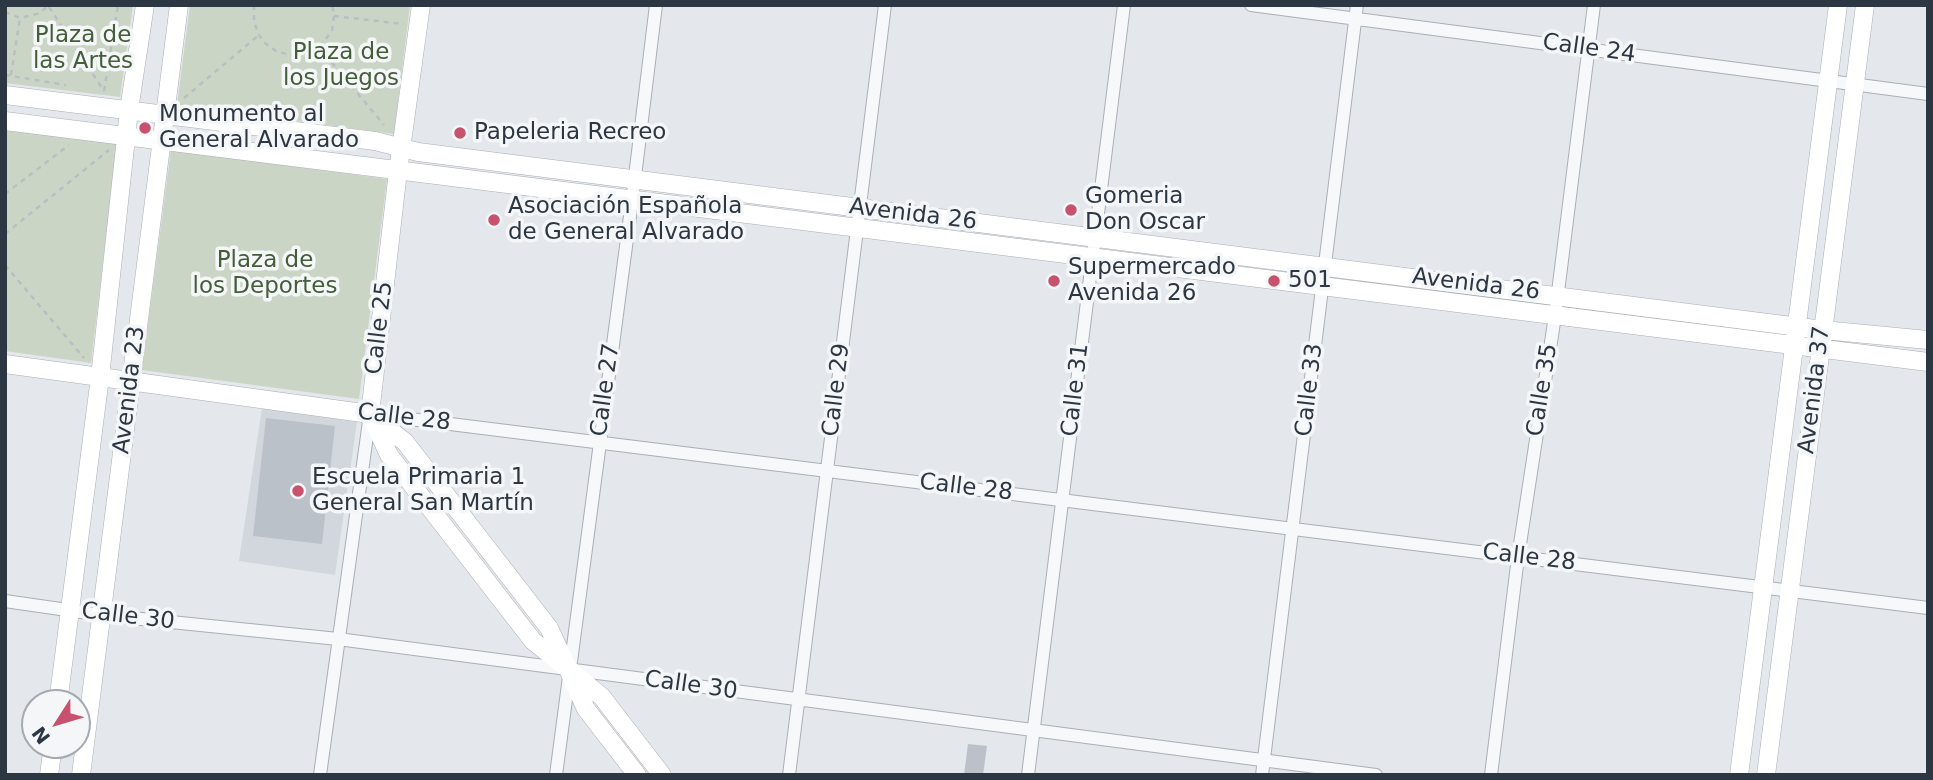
<!DOCTYPE html>
<meta charset="utf-8">
<style>
body{margin:0}
#map{position:relative;width:1933px;height:780px;overflow:hidden;background:#e4e7eb;font-family:"DejaVu Sans",sans-serif}
canvas{display:block}
.frame{position:absolute;inset:0;border:7px solid #2c3743;pointer-events:none}
.north{position:absolute;left:21px;top:689px;width:70px;height:70px;box-sizing:border-box;background:#f4f6f8;border:2px solid #a4aab0;border-radius:50%;rotate:233deg;font-size:19px;font-weight:700;line-height:28px;text-align:center;color:#2c3743}
.north::after{content:'';display:block;margin:auto;width:24px;height:32px;background:#c8516d;clip-path:polygon(50% 0,100% 100%,50% 72%,0 100%)}
</style>
<div id="map">
<canvas width="1933" height="780"></canvas>
<div class="frame"></div>
<div class="north">N</div>
</div>
<script>
const context = document.querySelector('canvas').getContext('2d');
context.lineJoin = 'round';
function paint(path, color) {
  context.fillStyle = color;
  context.fill(path, 'evenodd');
}
function poly(rows) {
  const path = new Path2D();
  for (const r of rows) {
    path.moveTo(r[0], r[1]);
    for (let i = 2; i < r.length; i += 2) path.lineTo(r[i], r[i + 1]);
  }
  return path;
}
function stroke(path, color, width, dash) {
  context.strokeStyle = color;
  context.lineWidth = width;
  context.lineCap = dash ? 'butt' : 'round';
  context.setLineDash(dash || []);
  context.stroke(path);
}
function write(font, color, halo, rows, align = 'center') {
  context.font = font + ' "DejaVu Sans",sans-serif';
  context.lineWidth = 7;
  context.setLineDash([]);
  context.textBaseline = 'middle';
  context.strokeStyle = halo;
  context.fillStyle = color;
  for (const [text, x, y, turn = 0] of rows) {
    context.save();
    context.translate(x, y);
    context.rotate((+turn || 0) * Math.PI / 180);
    context.textAlign = isNaN(turn) ? turn : align;
    if (halo) context.strokeText(text, 0, 0);
    context.fillText(text, 0, 0);
    context.restore();
  }
}
paint(poly([
 [262,408,357,422,335,575,239,561]
]), '#d2d7dd');
paint(poly([
 [5,5,133,5,120,97,5,83],
 [190,5,410,5,394,134,177,105],
 [5,130,117,144,91,363,5,351],
 [171,150,387,179,359,399,142,370]
]), '#cbd5c6');
paint(poly([
 [266,418,335,426,322,544,253,536],
 [968,744,987,746,983,775,964,775]
]), '#bbc1c8');
const street = poly([
 [1251,5,1928,94],
 [5,601,102,615,338,639,1376,775],
 [320,775,370,414,1928,608],
 [556,775,632,201,656,5],
 [789,775,885,5],
 [1028,775,1124,5],
 [1262,775,1357,5],
 [1491,775,1518,557,1555,316,1594,5]
]);
const secondary = poly([
 [5,95,375,141,418,152,1823,330,1928,340],
 [5,121,1928,362],
 [5,364,370,414],
 [370,414,405,442,549,628,568,669,602,697,662,775],
 [370,414,398,171,421,5],
 [373,420,389,455,533,641,568,669,586,709,637,775],
 [58,703,100,377,129,110,145,5],
 [49,775,53,745],
 [81,775,179,5],
 [1739,775,1838,5],
 [1766,775,1865,5]
]);
stroke(street, '#a9afb5', 14);
stroke(secondary, '#a9afb5', 19);
stroke(poly([
 [254,5,254,22,259,35,265,43,276,51,290,55,307,53,324,42,332,30,334,16,332,5],
 [49,7,104,91],
 [5,12,20,18,37,14,50,5],
 [334,16,404,24],
 [319,47,384,125],
 [5,75,66,85],
 [11,75,20,18],
 [104,91,118,5],
 [184,98,259,35],
 [5,194,69,145],
 [5,234,109,150],
 [5,265,84,358]
]), '#babec2', 2.5, [5, 5]);
stroke(street, '#f7f8f9', 12);
stroke(secondary, '#fff', 18);
for (const [x, y, r, color] of [
 [145,128,7,"#c8516d"],
 [460,133,7,"#c8516d"],
 [1071,210,7,"#c8516d"],
 [494,220,7,"#c8516d"],
 [1054,281,7,"#c8516d"],
 [1274,281,7,"#c8516d"],
 [298,491,7,"#c8516d"]
]) {
  const dot = new Path2D();
  dot.arc(x, y, r, 0, 2 * Math.PI);
  context.fillStyle = color;
  context.fill(dot);
  stroke(dot, '#f4f6f8', 2.5);
}
write('23px', '#445e3a', '#f4f6f8', [
 ["Plaza de",83,36],
 ["las Artes",83,62],
 ["Plaza de",341,53],
 ["los Juegos",341,79],
 ["Plaza de",265,261],
 ["los Deportes",265,287]
]);
write('23px', '#2c3743', '#f4f6f8', [
 ["Calle 24",1589,49,8],
 ["Avenida 26",913,215,7],
 ["Avenida 26",1476,285,7],
 ["Calle 25",380,328,-83],
 ["Avenida 23",130,390,-83],
 ["Calle 27",606,390,-82],
 ["Calle 29",837,390,-83],
 ["Calle 31",1076,390,-83],
 ["Calle 33",1310,390,-83],
 ["Calle 35",1543,390,-81],
 ["Avenida 37",1815,390,-83],
 ["Calle 28",404,418,7],
 ["Calle 28",966,488,7],
 ["Calle 28",1529,558,7],
 ["Calle 30",128,617,7],
 ["Calle 30",691,686,8]
]);
write('23px', '#2c3743', '#f4f6f8', [
 ["Monumento al",159,115],
 ["General Alvarado",159,141],
 ["Papeleria Recreo",474,133],
 ["Gomeria",1085,197],
 ["Don Oscar",1085,223],
 ["Asociación Española",508,207],
 ["de General Alvarado",508,233],
 ["Supermercado",1068,268],
 ["Avenida 26",1068,294],
 ["501",1288,281],
 ["Escuela Primaria 1",312,478],
 ["General San Martín",312,504]
], 'left');
</script>
